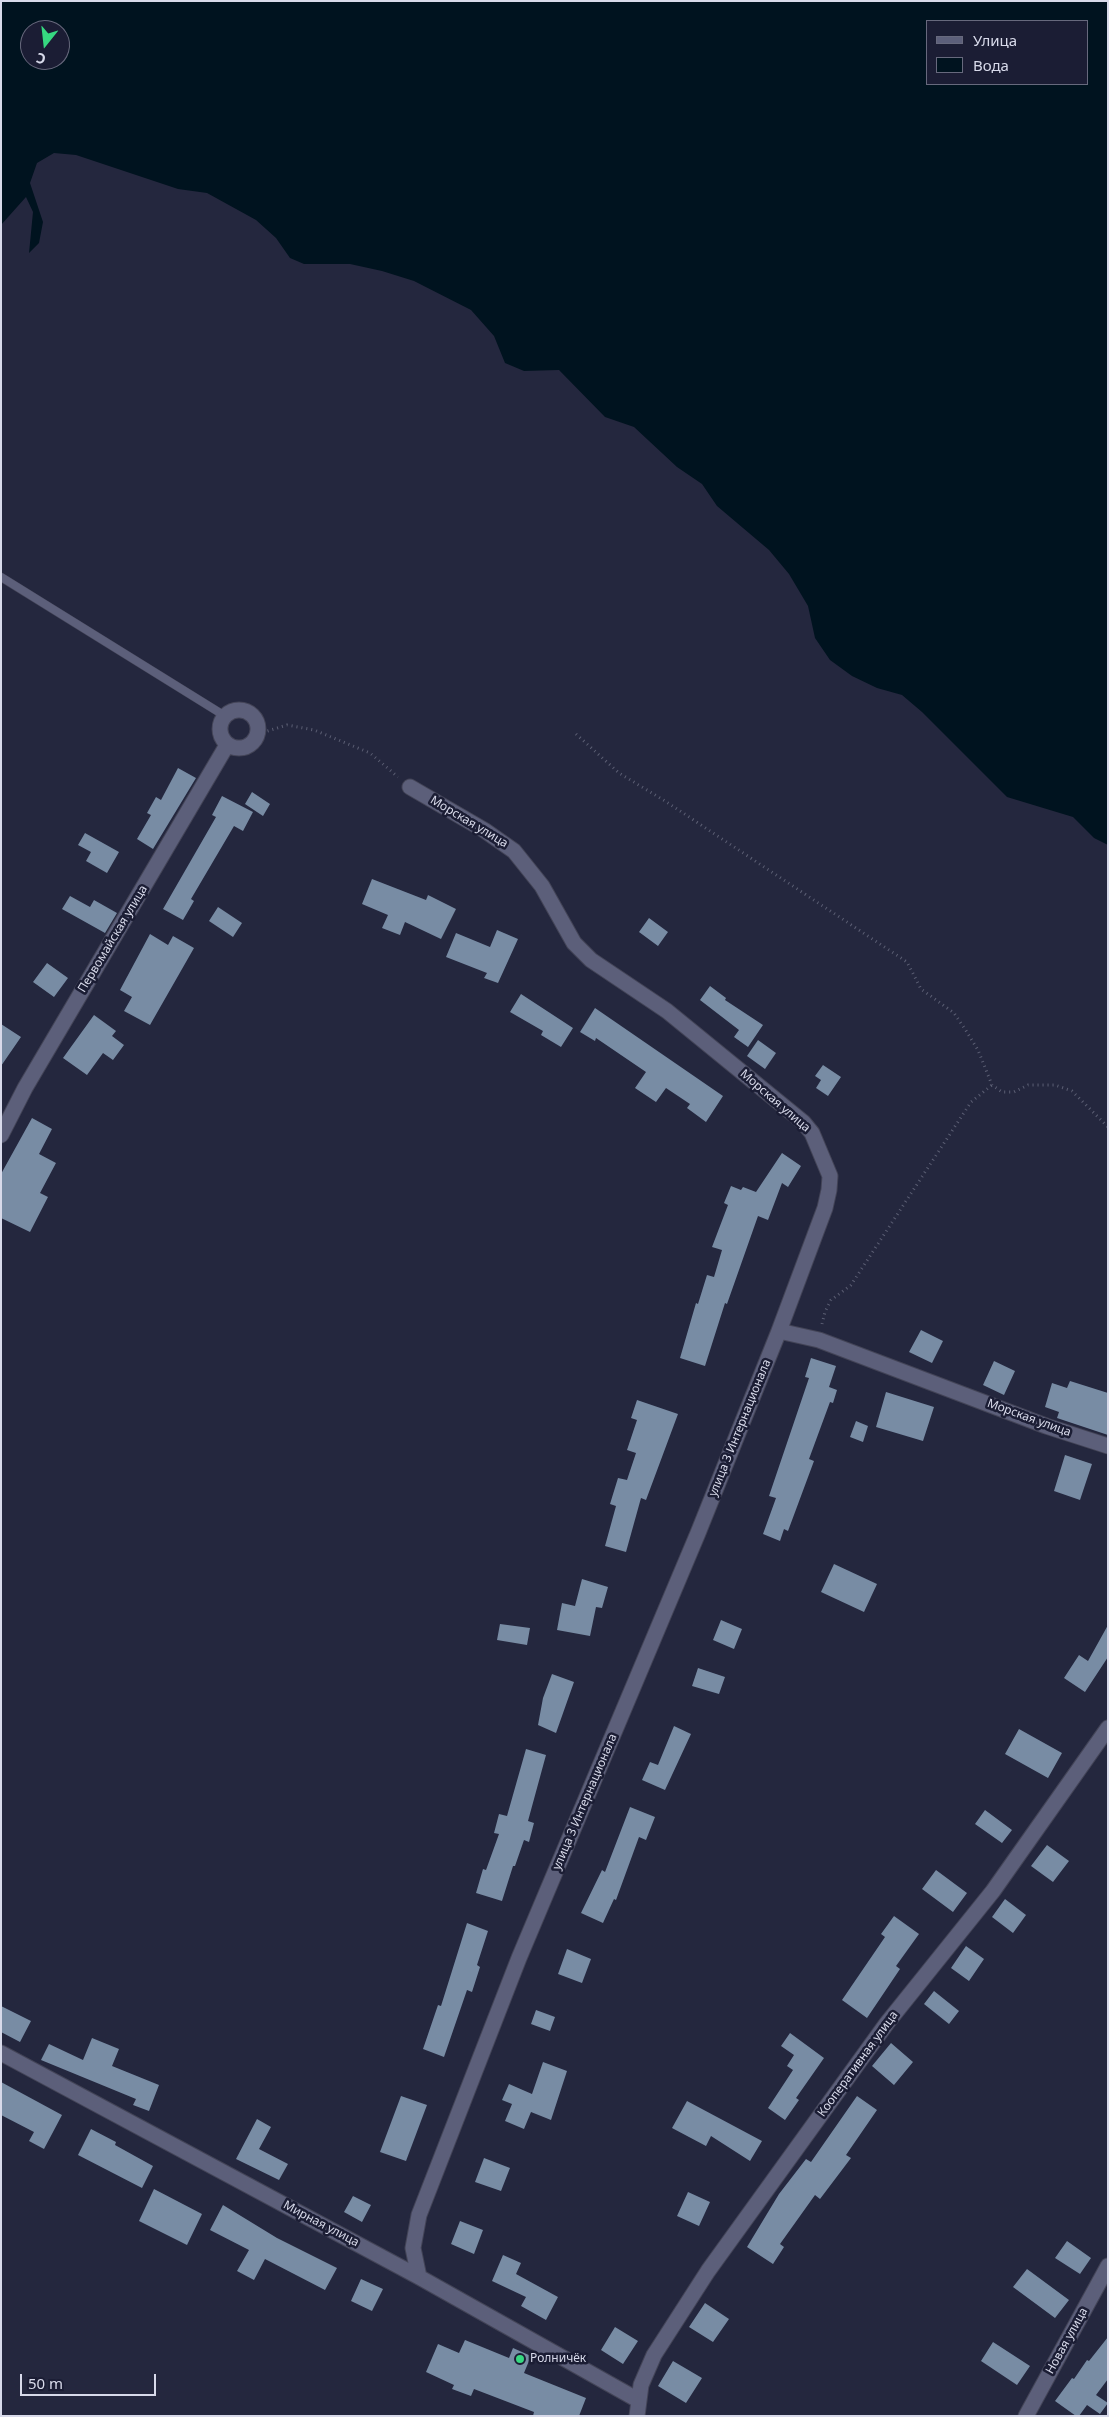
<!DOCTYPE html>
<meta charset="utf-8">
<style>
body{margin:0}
#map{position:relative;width:1109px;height:2417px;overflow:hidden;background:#24273e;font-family:"Noto Sans",sans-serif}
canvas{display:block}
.frame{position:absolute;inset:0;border:2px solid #d8daea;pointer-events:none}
.legend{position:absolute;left:926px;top:20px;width:162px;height:65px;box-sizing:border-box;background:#1b1d34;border:1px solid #67697d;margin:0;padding:6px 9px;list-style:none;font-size:15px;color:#d8daea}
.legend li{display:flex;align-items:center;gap:10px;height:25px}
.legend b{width:25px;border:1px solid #67697d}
.north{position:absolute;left:20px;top:20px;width:50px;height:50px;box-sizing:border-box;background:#1b1d34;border:1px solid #67697d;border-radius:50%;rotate:196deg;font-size:14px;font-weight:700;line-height:20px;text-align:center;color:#d8daea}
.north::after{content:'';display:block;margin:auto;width:18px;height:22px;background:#36d880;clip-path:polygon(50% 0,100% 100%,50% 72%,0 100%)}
.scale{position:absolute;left:20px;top:2374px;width:136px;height:22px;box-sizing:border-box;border:2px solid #d8daea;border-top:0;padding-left:6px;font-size:15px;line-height:18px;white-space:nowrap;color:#d8daea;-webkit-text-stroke:4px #1b1d34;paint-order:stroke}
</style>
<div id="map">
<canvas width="1109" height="2417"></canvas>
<div class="frame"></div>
<ul class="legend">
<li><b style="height:6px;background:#5c5f7a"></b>Улица</li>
<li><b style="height:14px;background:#00131f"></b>Вода</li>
</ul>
<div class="north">С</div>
<div class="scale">50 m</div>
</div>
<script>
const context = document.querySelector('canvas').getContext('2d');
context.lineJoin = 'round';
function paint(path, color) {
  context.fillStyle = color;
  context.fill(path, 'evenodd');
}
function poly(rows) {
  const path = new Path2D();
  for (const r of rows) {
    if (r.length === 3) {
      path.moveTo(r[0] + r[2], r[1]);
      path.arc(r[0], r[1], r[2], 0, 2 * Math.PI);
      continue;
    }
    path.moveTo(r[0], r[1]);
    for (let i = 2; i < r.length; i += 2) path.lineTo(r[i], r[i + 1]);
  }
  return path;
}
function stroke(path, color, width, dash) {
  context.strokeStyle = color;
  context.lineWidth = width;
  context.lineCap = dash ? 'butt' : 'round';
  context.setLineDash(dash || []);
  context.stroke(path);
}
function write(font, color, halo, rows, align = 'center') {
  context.font = font + ' "Noto Sans",sans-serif';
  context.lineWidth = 5;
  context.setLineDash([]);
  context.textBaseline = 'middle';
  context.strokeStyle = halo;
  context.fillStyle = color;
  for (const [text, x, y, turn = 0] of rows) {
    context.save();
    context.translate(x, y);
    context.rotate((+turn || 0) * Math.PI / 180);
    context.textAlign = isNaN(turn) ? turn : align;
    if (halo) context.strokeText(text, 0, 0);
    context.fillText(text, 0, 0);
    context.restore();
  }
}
paint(poly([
 [1,1,1108,1,1108,845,1094,838,1073,817,1007,797,922,712,902,695,877,688,852,676,830,660,815,638,808,606,789,574,769,550,717,506,702,484,677,467,634,427,605,417,559,370,524,371,505,363,494,336,471,310,414,281,382,271,350,264,304,264,290,258,276,238,256,220,207,193,178,189,76,155,54,153,37,163,30,183,43,222,39,243,29,253,33,212,26,197,1,225],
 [928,21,1088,21,1088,84,928,84],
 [30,30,60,30,60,60,30,60]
]), '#00131f');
paint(poly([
 [178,768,196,778,153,849,137,839,151,815,147,813,156,797,161,800],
 [252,792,270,804,263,816,245,804],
 [222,796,253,812,243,831,234,826,191,899,194,901,183,920,163,909,216,817,212,815],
 [85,833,119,852,107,873,86,861,91,852,78,845],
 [372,879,426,900,428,895,456,909,441,939,405,922,400,935,382,928,388,915,362,904],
 [70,896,90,907,94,900,117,913,105,933,62,909],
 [218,907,242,923,233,937,209,921],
 [649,918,668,932,658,946,639,932],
 [497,930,518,939,498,983,484,978,487,973,446,957,456,933,490,947],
 [150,934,168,945,173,936,194,948,150,1025,124,1011,132,997,120,990],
 [47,963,68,978,54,997,33,982],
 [710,986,726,998,725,1000,763,1025,748,1047,734,1037,739,1030,700,1000],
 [521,994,573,1028,561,1047,541,1035,543,1031,510,1012],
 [595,1008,723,1096,706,1122,687,1108,690,1104,666,1088,656,1102,635,1088,646,1072,596,1038,595,1041,580,1032],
 [94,1015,116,1031,112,1036,124,1045,113,1060,103,1053,87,1075,63,1058],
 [1,1024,21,1037,1,1066],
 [758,1040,776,1053,765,1069,747,1056],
 [823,1065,841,1077,828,1096,816,1088,821,1080,815,1076],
 [32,1118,52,1129,39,1154,56,1163,40,1193,48,1197,30,1232,1,1218,1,1174],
 [782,1153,801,1166,788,1187,782,1183,768,1220,758,1216,727,1304,725,1303,705,1366,680,1358,696,1303,698,1304,707,1275,714,1277,722,1250,712,1247,728,1205,724,1203,731,1186,741,1190,743,1187,756,1192],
 [921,1330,943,1341,932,1363,909,1352],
 [811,1358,836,1366,829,1387,837,1390,833,1403,830,1402,809,1459,814,1461,788,1531,784,1529,780,1541,763,1534,776,1498,769,1496,809,1378,805,1377],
 [994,1361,1015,1371,1004,1395,983,1385],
 [1070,1381,1108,1393,1108,1435,1057,1418,1059,1412,1045,1407,1052,1383,1067,1388],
 [886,1392,934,1407,923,1441,876,1427],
 [637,1400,678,1414,646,1500,641,1498,626,1552,605,1546,616,1506,610,1504,618,1478,627,1480,636,1453,627,1450,637,1420,631,1418],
 [856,1421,868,1426,863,1442,850,1437],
 [1065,1455,1092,1464,1080,1500,1054,1491],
 [834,1564,877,1584,864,1612,821,1592],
 [582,1579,608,1587,602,1608,596,1607,590,1636,557,1630,562,1603,575,1606],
 [721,1620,742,1629,734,1649,713,1640],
 [500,1624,530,1628,527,1645,497,1640],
 [1108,1625,1108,1657,1085,1692,1064,1678,1079,1655,1088,1661],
 [698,1668,725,1677,719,1694,692,1686],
 [552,1674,574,1682,556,1733,538,1725,543,1698],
 [674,1726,691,1734,665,1790,642,1780,650,1762,658,1765],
 [1019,1729,1062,1753,1048,1778,1005,1754],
 [526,1749,546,1755,528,1821,534,1823,529,1842,524,1840,515,1866,513,1866,502,1901,476,1893,483,1869,486,1870,499,1834,494,1833,499,1814,507,1816],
 [630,1807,655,1817,646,1840,639,1837,616,1900,614,1899,603,1923,581,1913,602,1870,605,1872],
 [985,1810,1012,1830,1002,1843,975,1824],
 [1047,1845,1069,1861,1053,1882,1031,1866],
 [936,1870,967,1893,953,1912,922,1889],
 [1005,1899,1026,1915,1013,1933,992,1917],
 [894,1916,919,1934,896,1966,900,1969,867,2018,842,2000,885,1937,881,1934],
 [467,1923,488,1931,477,1965,480,1967,472,1992,467,1990,444,2057,423,2049,438,2005,441,2006],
 [966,1946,984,1959,969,1981,951,1968],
 [567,1949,591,1959,582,1983,558,1974],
 [934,1991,959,2011,949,2024,924,2004],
 [1,2006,31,2021,20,2042,1,2032],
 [536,2010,555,2017,550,2031,531,2024],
 [790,2033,824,2058,796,2098,799,2100,785,2120,768,2108,793,2070,787,2066,794,2055,781,2046],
 [92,2038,119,2049,112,2066,159,2085,149,2111,133,2105,136,2099,41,2060,49,2044,83,2060],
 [891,2043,913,2062,894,2085,872,2066],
 [543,2062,567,2071,551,2120,531,2112,524,2129,505,2121,512,2104,502,2100,509,2084,532,2094],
 [1,2082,62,2115,44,2149,29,2141,34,2132,1,2115],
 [401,2096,427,2105,406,2161,380,2152],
 [857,2096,877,2110,846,2155,851,2158,820,2199,815,2195,780,2244,784,2247,773,2264,747,2247,779,2194,806,2159,811,2162],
 [687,2101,762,2141,750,2161,711,2136,706,2146,672,2128],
 [257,2119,271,2127,259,2149,288,2164,279,2180,236,2159],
 [91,2129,116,2142,115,2145,153,2166,142,2188,78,2155],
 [484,2158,510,2168,501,2191,475,2182],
 [154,2189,202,2214,187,2245,139,2221],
 [688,2192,710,2202,699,2226,677,2216],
 [353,2196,371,2205,362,2222,344,2212],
 [223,2205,277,2238,337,2268,325,2290,265,2259,254,2280,237,2271,249,2250,210,2230],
 [460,2221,483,2230,474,2254,451,2244],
 [1067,2241,1091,2258,1080,2274,1055,2258],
 [503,2255,521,2263,516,2274,558,2297,546,2320,521,2306,526,2297,492,2281],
 [1027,2269,1069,2300,1055,2318,1013,2287],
 [361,2279,383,2289,372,2311,351,2301],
 [705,2303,729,2319,713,2342,689,2327],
 [615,2327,638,2341,623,2364,601,2350],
 [1108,2337,1108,2379,1096,2395,1108,2403,1100,2414,1087,2405,1079,2416,1076,2416,1055,2401,1072,2378,1074,2379,1087,2360,1089,2361],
 [465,2340,509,2358,513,2348,531,2356,524,2373,586,2398,579,2416,533,2416,534,2412,474,2389,471,2396,452,2389,454,2385,426,2372,438,2344,459,2353],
 [993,2342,1030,2366,1017,2385,981,2361],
 [673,2361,702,2378,686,2403,658,2386]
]), '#788ca4');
const service = poly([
 [1,577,225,716]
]);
const minor = poly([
 [239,729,19],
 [410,787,484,830,514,851,542,886,574,943,591,960,667,1011,803,1122,812,1133,830,1176,829,1190,825,1208,779,1331,819,1340,1046,1426,1108,1446],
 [1,1135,25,1088,227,745],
 [1,2053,419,2277,638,2400],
 [419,2277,413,2248,419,2215,519,1958,698,1533,779,1331],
 [637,2416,641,2385,654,2355,708,2271,887,2023,993,1891,1108,1728],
 [1026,2416,1108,2266]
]);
stroke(service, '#434457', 9);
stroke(minor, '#434457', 17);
stroke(poly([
 [258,734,287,725,314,730,370,753,398,777],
 [576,734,619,773,665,801,907,962,921,989,954,1013,965,1029,978,1050,992,1085,1002,1092,1014,1092,1028,1085,1055,1085,1072,1091,1108,1127],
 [822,1324,825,1312,831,1300,851,1285,971,1102,992,1085]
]), '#5c5f74', 3, [1, 4]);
stroke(service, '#5c5f7a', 8);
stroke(minor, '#5c5f7a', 15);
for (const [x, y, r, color] of [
 [520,2359,5,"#36d880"]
]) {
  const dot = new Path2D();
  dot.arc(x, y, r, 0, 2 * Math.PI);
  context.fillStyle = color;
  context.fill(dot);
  stroke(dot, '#1b1d34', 2);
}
write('12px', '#d8daea', '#1b1d34', [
 ["Морская улица",469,822,31],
 ["Первомайская улица",113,939,-59],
 ["Морская улица",775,1101,41],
 ["Морская улица",1029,1418,20],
 ["улица 3 Интернационала",740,1428,-68],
 ["улица 3 Интернационала",585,1802,-67],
 ["Кооперативная улица",858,2064,-54],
 ["Мирная улица",321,2224,28],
 ["Новая улица",1067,2341,-61]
]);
write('12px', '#d8daea', '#1b1d34', [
 ["Ролничёк",530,2359]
], 'left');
</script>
